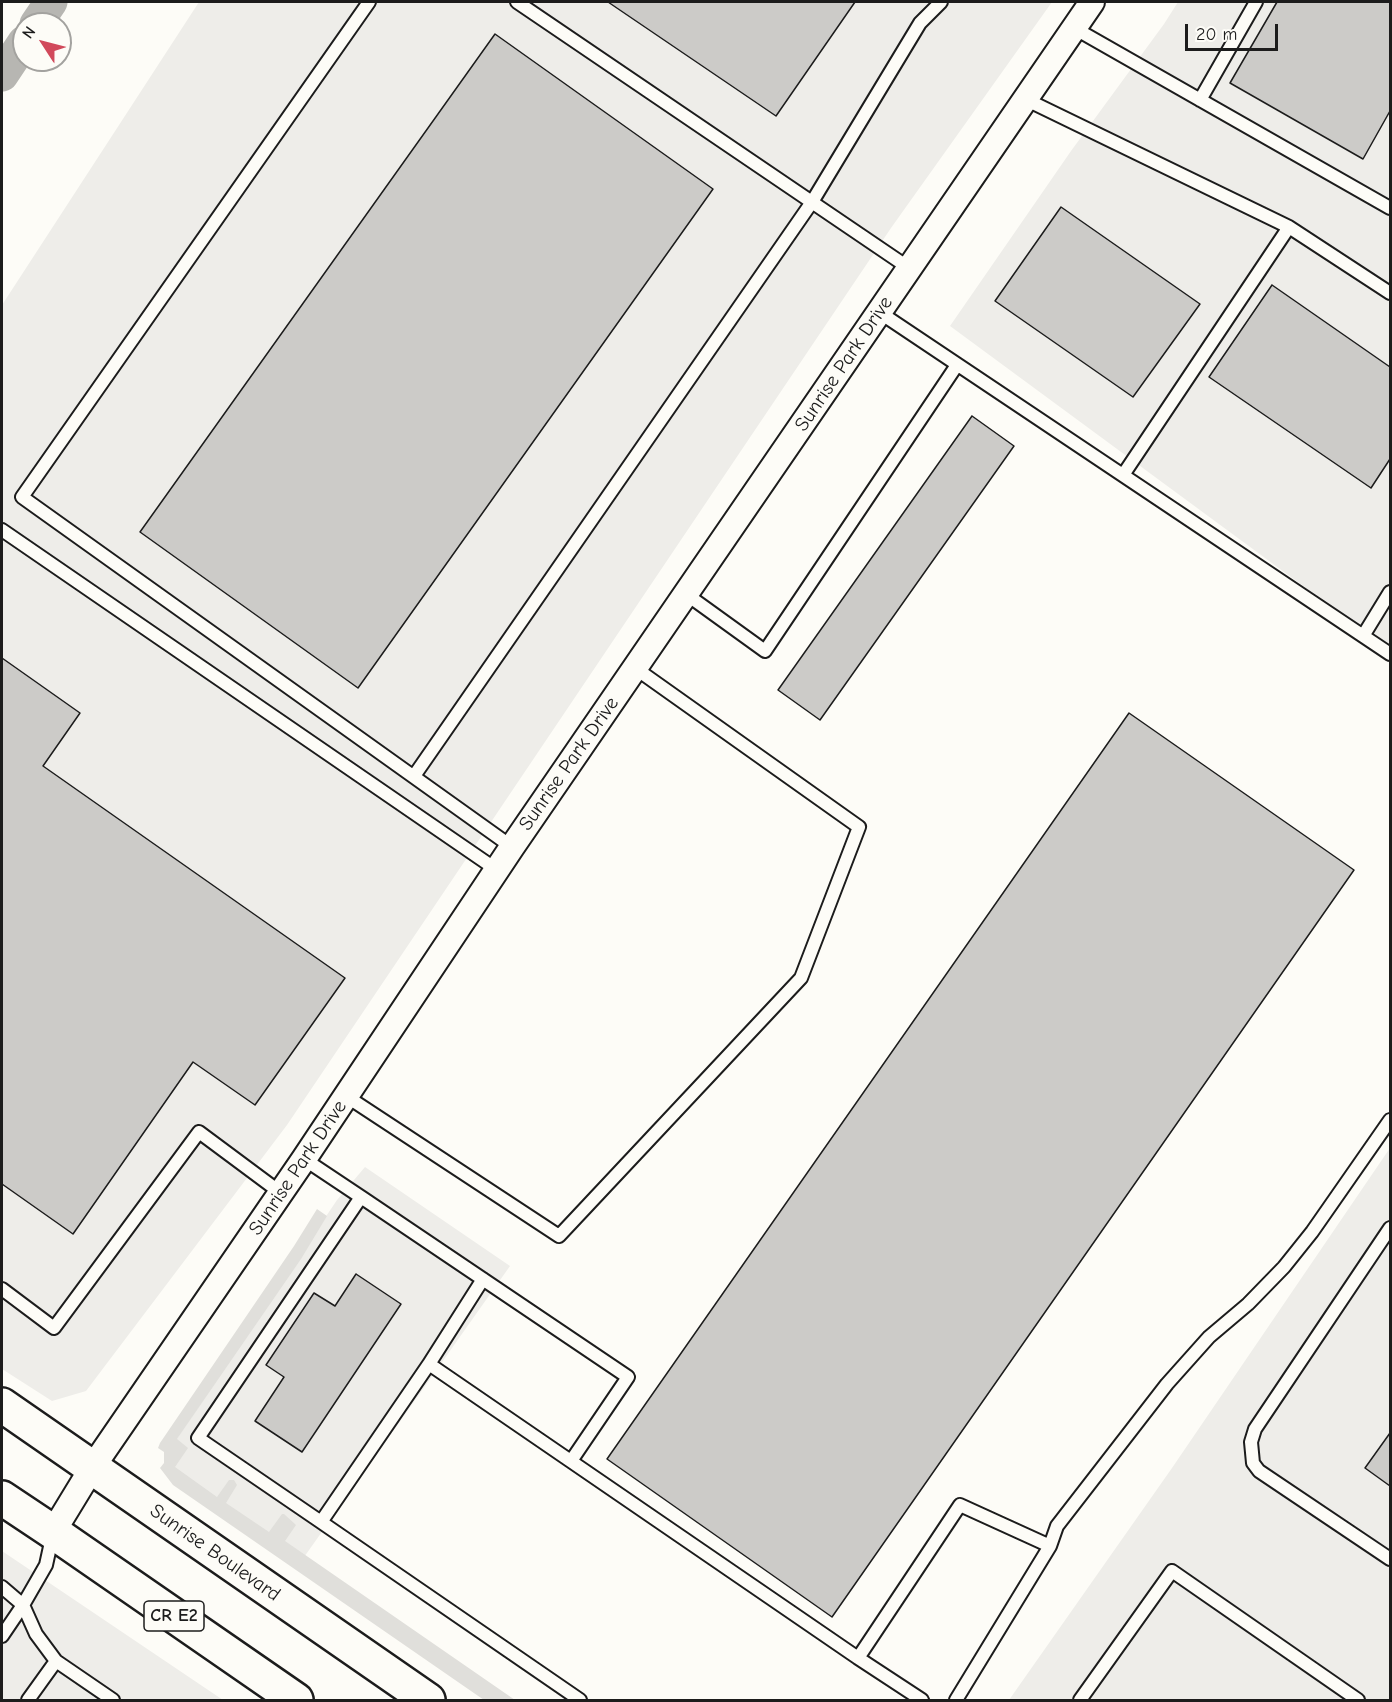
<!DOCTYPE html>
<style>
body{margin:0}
#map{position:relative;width:1392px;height:1702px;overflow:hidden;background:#fdfcf7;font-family:"Comic Neue",sans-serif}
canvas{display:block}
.frame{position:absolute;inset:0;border:3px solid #1c1c1c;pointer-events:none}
.north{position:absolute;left:12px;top:12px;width:60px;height:60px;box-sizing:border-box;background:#fdfcf7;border:2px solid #a3a29f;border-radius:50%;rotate:306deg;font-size:16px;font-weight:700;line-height:24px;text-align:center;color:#1c1c1c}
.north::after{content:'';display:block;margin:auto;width:21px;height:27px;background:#d1495b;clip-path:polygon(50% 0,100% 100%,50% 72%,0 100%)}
.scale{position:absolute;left:1185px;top:24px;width:93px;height:27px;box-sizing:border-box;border:3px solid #1c1c1c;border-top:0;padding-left:8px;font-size:18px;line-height:21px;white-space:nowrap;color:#1c1c1c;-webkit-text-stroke:4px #fdfcf7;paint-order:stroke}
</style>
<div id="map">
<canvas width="1392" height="1702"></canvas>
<div class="frame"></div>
<div class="north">N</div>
<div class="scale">20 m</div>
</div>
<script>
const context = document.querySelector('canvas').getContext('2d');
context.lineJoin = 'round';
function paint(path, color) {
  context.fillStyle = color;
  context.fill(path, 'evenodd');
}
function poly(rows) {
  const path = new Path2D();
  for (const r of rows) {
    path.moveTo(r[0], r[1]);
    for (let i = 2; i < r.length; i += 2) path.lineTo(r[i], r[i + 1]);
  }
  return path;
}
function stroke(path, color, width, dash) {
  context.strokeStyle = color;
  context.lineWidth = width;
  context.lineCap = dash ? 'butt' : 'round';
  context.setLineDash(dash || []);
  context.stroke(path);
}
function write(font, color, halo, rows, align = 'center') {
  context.font = font + ' "Comic Neue",sans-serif';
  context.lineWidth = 5;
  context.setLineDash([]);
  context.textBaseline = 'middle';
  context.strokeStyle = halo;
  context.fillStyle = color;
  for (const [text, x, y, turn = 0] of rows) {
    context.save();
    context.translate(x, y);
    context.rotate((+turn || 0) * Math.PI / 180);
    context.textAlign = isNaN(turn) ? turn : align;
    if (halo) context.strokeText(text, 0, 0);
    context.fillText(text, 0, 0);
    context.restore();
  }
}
paint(poly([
 [199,2,1052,2,891,228,287,1125,86,1391,52,1401,2,1369,2,305],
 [1178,2,1390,2,1390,650,950,326,1071,151,1164,24],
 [1390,1148,1390,1700,1009,1700,1172,1468],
 [365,1167,510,1266,302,1560,172,1472,168,1452,337,1200],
 [2,1551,223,1700,2,1700]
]), '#eeede9');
paint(poly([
 [317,1209,327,1216,301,1259,177,1439,188,1448,175,1467,217,1497,229,1480,234,1480,237,1485,226,1503,269,1532,282,1514,284,1514,296,1525,285,1541,515,1700,484,1700,173,1485,160,1468,164,1463,164,1452,158,1448,160,1443,294,1246]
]), '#e0dfdb');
stroke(poly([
 [36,24,51,2],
 [2,75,24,42]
]), '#b7b6b2', 33);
const building = poly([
 [608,2,855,2,776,116,608,2],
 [1277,2,1390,2,1390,111,1363,159,1230,83,1277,2],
 [495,34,713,189,358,688,140,532,495,34],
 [1061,207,1200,304,1133,397,995,301,1061,207],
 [1272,285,1390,367,1390,459,1371,488,1209,377,1272,285],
 [972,416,1014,446,820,720,778,690,972,416],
 [2,658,80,713,43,766,345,978,255,1105,193,1062,73,1234,2,1184,2,658],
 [1129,713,1354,870,832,1617,607,1459,1129,713],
 [356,1274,401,1304,302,1452,255,1421,284,1377,266,1365,314,1293,335,1306,356,1274],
 [1390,1433,1390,1486,1365,1468,1390,1433]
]);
paint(building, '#cccbc8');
stroke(building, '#1c1c1c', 1.5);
const service = poly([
 [369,2,22,497,512,847],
 [517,2,909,268],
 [1074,28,1390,208],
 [1025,99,1289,227,1390,293],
 [1200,100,1256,2],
 [879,312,1390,654],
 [1123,475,1289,227],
 [2,530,497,870],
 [686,594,765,651,957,365],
 [1363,636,1390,592],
 [414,776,812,202,920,23,941,2],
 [346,1096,559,1236,801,978,859,827,635,668],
 [304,1159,361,1197,198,1438,321,1522],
 [361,1197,628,1377,571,1461],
 [1390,1228,1255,1429,1251,1442,1253,1463,1259,1471,1390,1559],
 [2,1289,54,1328,199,1132,281,1193],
 [429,1364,483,1279],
 [1050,1546,1057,1526,1167,1384,1209,1337,1248,1304,1284,1267,1312,1232,1390,1120],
 [2,1587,23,1605,36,1634,56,1661,113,1700],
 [2,1636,23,1605,46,1565,53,1533],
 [28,1700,56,1661],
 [580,1700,321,1522,429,1364,858,1658],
 [922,1700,858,1658,960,1505,1050,1546,956,1700],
 [1080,1700,1172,1571,1358,1700]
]);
const minor = poly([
 [53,1532,92,1468,304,1159,512,847,1092,2]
]);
const primary = poly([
 [2,1405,428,1700],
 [2,1498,53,1532,296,1700]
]);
stroke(service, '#1c1c1c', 16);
stroke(minor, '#1c1c1c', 28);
stroke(primary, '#1c1c1c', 38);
stroke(service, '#fdfcf7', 12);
stroke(minor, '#fdfcf7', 24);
stroke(primary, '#fdfcf7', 33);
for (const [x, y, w] of [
 [174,1616,60]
]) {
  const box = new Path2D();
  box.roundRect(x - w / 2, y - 15, w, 30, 4.5);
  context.fillStyle = '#fdfcf7';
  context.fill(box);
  stroke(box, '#1c1c1c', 1.5);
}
write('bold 18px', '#1c1c1c', null, [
 ["CR E2",174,1616]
]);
write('20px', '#1c1c1c', '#fdfcf7', [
 ["Sunrise Park Drive",844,364,-56],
 ["Sunrise Park Drive",569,764,-55],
 ["Sunrise Park Drive",298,1168,-56],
 ["Sunrise Boulevard",215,1553,35]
]);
</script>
